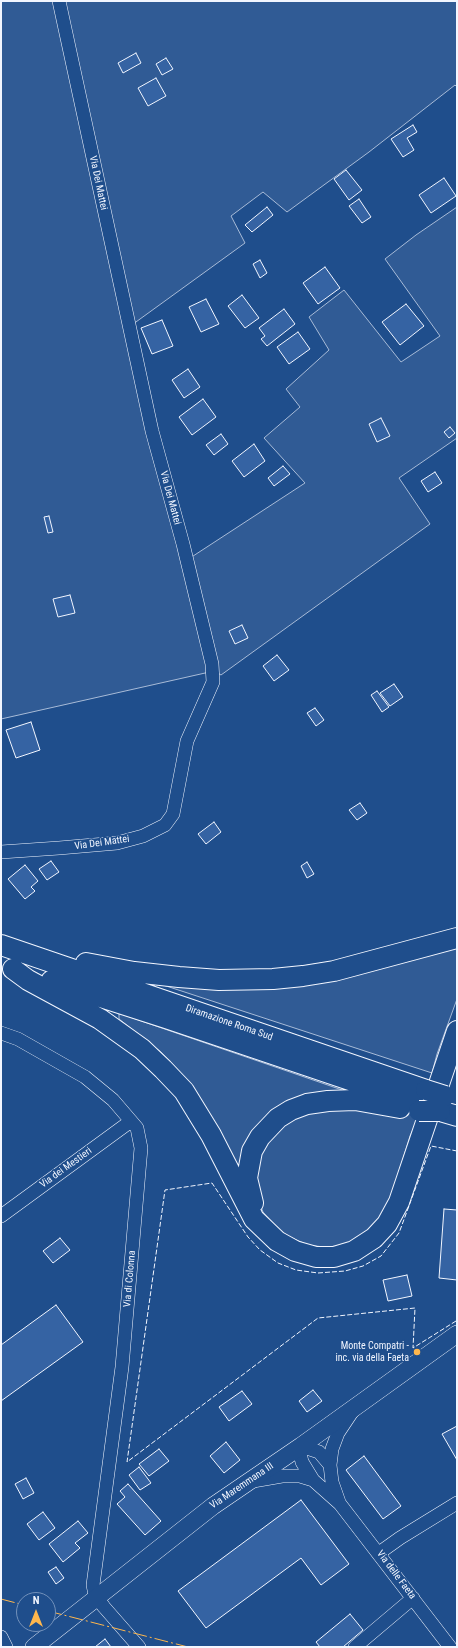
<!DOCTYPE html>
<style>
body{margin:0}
#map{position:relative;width:458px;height:1648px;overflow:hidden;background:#1f4e8c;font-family:"Roboto Condensed",sans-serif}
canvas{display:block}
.frame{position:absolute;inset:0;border:2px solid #f2f6ff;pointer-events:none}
.north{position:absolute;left:16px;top:1592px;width:40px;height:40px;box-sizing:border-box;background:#1f4e8c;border:1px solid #7391ba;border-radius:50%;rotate:0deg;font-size:11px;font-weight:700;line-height:16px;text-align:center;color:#f2f6ff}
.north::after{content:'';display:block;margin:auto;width:14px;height:18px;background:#ffb74d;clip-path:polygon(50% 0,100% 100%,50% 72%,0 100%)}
</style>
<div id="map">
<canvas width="458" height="1648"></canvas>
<div class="frame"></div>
<div class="north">N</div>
</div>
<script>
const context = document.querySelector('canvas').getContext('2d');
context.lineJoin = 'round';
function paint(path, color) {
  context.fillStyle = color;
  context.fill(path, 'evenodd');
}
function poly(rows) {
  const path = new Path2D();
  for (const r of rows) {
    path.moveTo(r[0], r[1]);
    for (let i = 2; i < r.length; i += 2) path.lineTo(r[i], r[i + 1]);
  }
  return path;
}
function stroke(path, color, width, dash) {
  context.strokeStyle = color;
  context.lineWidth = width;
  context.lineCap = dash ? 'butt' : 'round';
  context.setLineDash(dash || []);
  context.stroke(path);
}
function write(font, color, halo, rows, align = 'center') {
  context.font = font + ' "Roboto Condensed",sans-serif';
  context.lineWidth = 3;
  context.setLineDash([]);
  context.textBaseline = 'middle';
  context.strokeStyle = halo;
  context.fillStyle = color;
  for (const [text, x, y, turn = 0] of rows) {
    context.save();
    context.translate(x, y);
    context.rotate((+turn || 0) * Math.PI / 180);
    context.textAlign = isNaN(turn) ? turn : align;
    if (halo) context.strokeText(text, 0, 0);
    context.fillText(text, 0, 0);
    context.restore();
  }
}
const built = poly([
 [1,1,457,1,457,87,455,85,369,152,287,212,263,192,231,216,245,243,129,327,187,560,305,483,264,438,300,407,286,389,329,350,309,317,344,290,401,362,440,336,385,259,416,235,457,207,457,438,399,478,430,524,221,675,214,671,1,719,1,1],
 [457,942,457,999,437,1054,432,1073,154,982,193,983,457,942],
 [119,1014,121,1014,348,1092,305,1097,241,1165,236,1166,192,1087,178,1070,161,1052,119,1019,119,1014],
 [306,1108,391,1108,412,1114,418,1118,410,1136,390,1201,383,1215,364,1234,351,1242,339,1246,324,1247,308,1245,283,1234,263,1212,257,1198,254,1185,264,1141,306,1108]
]);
paint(built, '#305b95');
stroke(built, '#a8bbd7', 1);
const building = poly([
 [136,53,141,63,123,73,118,63,136,53],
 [166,58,173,69,162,75,156,64,166,58],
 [156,78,166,96,148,106,138,88,156,78],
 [413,125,417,132,407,138,414,150,403,157,391,139,413,125],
 [346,170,362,190,349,200,334,179,346,170],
 [444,178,456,196,431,213,419,195,444,178],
 [359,199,371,217,362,223,349,206,359,199],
 [267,207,273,215,252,232,245,225,267,207],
 [260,260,267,273,260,278,253,264,260,260],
 [325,267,340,288,318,304,303,283,325,267],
 [242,295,259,318,245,328,228,306,242,295],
 [206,299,219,324,201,332,189,307,206,299],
 [406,304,424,326,400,345,382,322,406,304],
 [284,309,295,324,267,346,261,339,265,336,259,328,284,309],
 [162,320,173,346,152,354,141,328,162,320],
 [298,332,310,349,289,364,277,347,298,332],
 [188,369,200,387,184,398,172,380,188,369],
 [203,399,216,417,192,435,179,417,203,399],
 [381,418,390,436,377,442,369,424,381,418],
 [450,427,455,433,449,438,444,432,450,427],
 [221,434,228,444,214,455,206,445,221,434],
 [254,444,265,461,244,477,232,461,254,444],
 [283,466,290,474,274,486,268,478,283,466],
 [435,472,442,483,428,492,421,481,435,472],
 [49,516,53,532,48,533,44,517,49,516],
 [70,595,75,613,58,617,53,599,70,595],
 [242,625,248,638,235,644,229,631,242,625],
 [277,655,289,670,274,681,263,666,277,655],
 [394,684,403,697,390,706,380,693,394,684],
 [377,691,389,707,382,712,371,695,377,691],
 [315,708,324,720,316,726,307,713,315,708],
 [31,722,40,750,16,758,6,730,31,722],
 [360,803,367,813,357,820,349,810,360,803],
 [214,822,221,832,206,844,198,834,214,822],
 [51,861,59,872,47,880,39,869,51,861],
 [307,862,314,874,307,878,301,866,307,862],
 [25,865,38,881,31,887,35,891,25,899,8,879,25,865],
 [444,1209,457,1210,457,1280,439,1278,444,1209],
 [60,1238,70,1250,53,1263,43,1251,60,1238],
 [407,1275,412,1296,388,1301,383,1280,407,1275],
 [56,1305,83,1342,1,1401,1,1345,56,1305],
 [313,1390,322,1401,307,1412,299,1401,313,1390],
 [242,1391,252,1404,229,1421,219,1407,242,1391],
 [457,1426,457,1460,442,1434,457,1426],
 [226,1442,240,1460,224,1473,210,1456,226,1442],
 [159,1449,169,1461,149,1476,139,1464,159,1449],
 [364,1456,401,1506,383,1519,346,1470,364,1456],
 [139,1467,151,1483,140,1490,129,1475,139,1467],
 [26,1478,34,1493,23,1499,15,1484,26,1478],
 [128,1484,161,1521,145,1535,117,1504,125,1497,120,1491,128,1484],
 [301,1500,349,1564,321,1585,301,1558,206,1628,178,1591,301,1500],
 [43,1512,55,1528,39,1540,27,1524,43,1512],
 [78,1521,88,1533,75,1543,80,1548,63,1562,49,1544,78,1521],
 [56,1567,64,1578,56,1584,48,1572,56,1567],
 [350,1614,363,1630,343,1647,320,1647,316,1642,350,1614],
 [105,1639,111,1647,95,1647,105,1639]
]);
paint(building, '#3563a3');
stroke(building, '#f2f6ff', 1);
const minor = poly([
 [1,852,59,848,117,843,143,836,165,825,173,814,187,741,213,682,212,664,183,544,152,431,59,1],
 [1,1033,18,1039,85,1077,113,1100,137,1128,141,1148,122,1367,93,1585,95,1595,104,1607,139,1647],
 [1,1216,131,1121],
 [330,1465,319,1452,301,1446,300,1453,302,1462,313,1480,340,1504,450,1647],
 [253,1481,282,1476,300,1476,313,1480],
 [339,1502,332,1482,330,1465,332,1449,338,1433,352,1412],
 [379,1553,400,1538,457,1503],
 [1,1637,6,1647],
 [355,1647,413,1598]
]);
const major = poly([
 [34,1647,213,1506,301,1446,457,1334]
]);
const highway = poly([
 [1,945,426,1090],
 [86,963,134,972,179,977,219,980,273,979,303,976,334,971,457,938],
 [13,969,28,980,100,1019,142,1049,163,1069,184,1091,211,1135,254,1219,277,1241,295,1251,316,1257,334,1257,354,1251,374,1238,387,1224,399,1202,457,1031],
 [51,981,166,1018,421,1104],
 [440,1111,457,1116],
 [253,1203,247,1178,252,1151,260,1137,278,1118,291,1110,307,1104,328,1101,355,1100,400,1108]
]);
stroke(minor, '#f2f6ff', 14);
stroke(major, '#f2f6ff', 18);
stroke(highway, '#f2f6ff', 22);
stroke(minor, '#1f4e8c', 13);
stroke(major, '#1f4e8c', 17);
stroke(highway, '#1f4e8c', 20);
const highwayBridge = poly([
 [426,1090,445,1096],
 [419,1111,440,1111]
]);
stroke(highwayBridge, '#f2f6ff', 22, []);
stroke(highwayBridge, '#1f4e8c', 20);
stroke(poly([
 [456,1321,413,1348,415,1308,318,1318,127,1462,165,1190,212,1183,248,1237,260,1250,278,1263,296,1270,318,1273,345,1271,363,1266,381,1256,399,1233,431,1146,457,1151]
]), '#f2f6ff', 1, [5, 2]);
stroke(poly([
 [1,1599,24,1605],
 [48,1611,188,1647]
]), '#ffb74d', 1, [14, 3, 2, 3]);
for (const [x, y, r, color] of [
 [417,1352,4,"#ffb74d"]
]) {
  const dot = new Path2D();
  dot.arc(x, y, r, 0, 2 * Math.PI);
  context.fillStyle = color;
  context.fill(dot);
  stroke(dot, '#1f4e8c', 1.5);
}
write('10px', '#f2f6ff', '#1f4e8c', [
 ["Via Dei Mattei",98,183,78],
 ["Via Dei Mattei",170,498,75],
 ["Via Dei Mattei",102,843,-8],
 ["Diramazione Roma Sud",229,1023,19],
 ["Via dei Mestieri",66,1168,-36],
 ["Via di Colonna",130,1279,-85],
 ["Via Maremmana III",242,1486,-34],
 ["Via delle Faeta",396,1575,53]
]);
write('10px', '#f2f6ff', '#1f4e8c', [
 ["Monte Compatri -",409,1346],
 ["inc. via della Faeta",409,1358]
], 'right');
</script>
